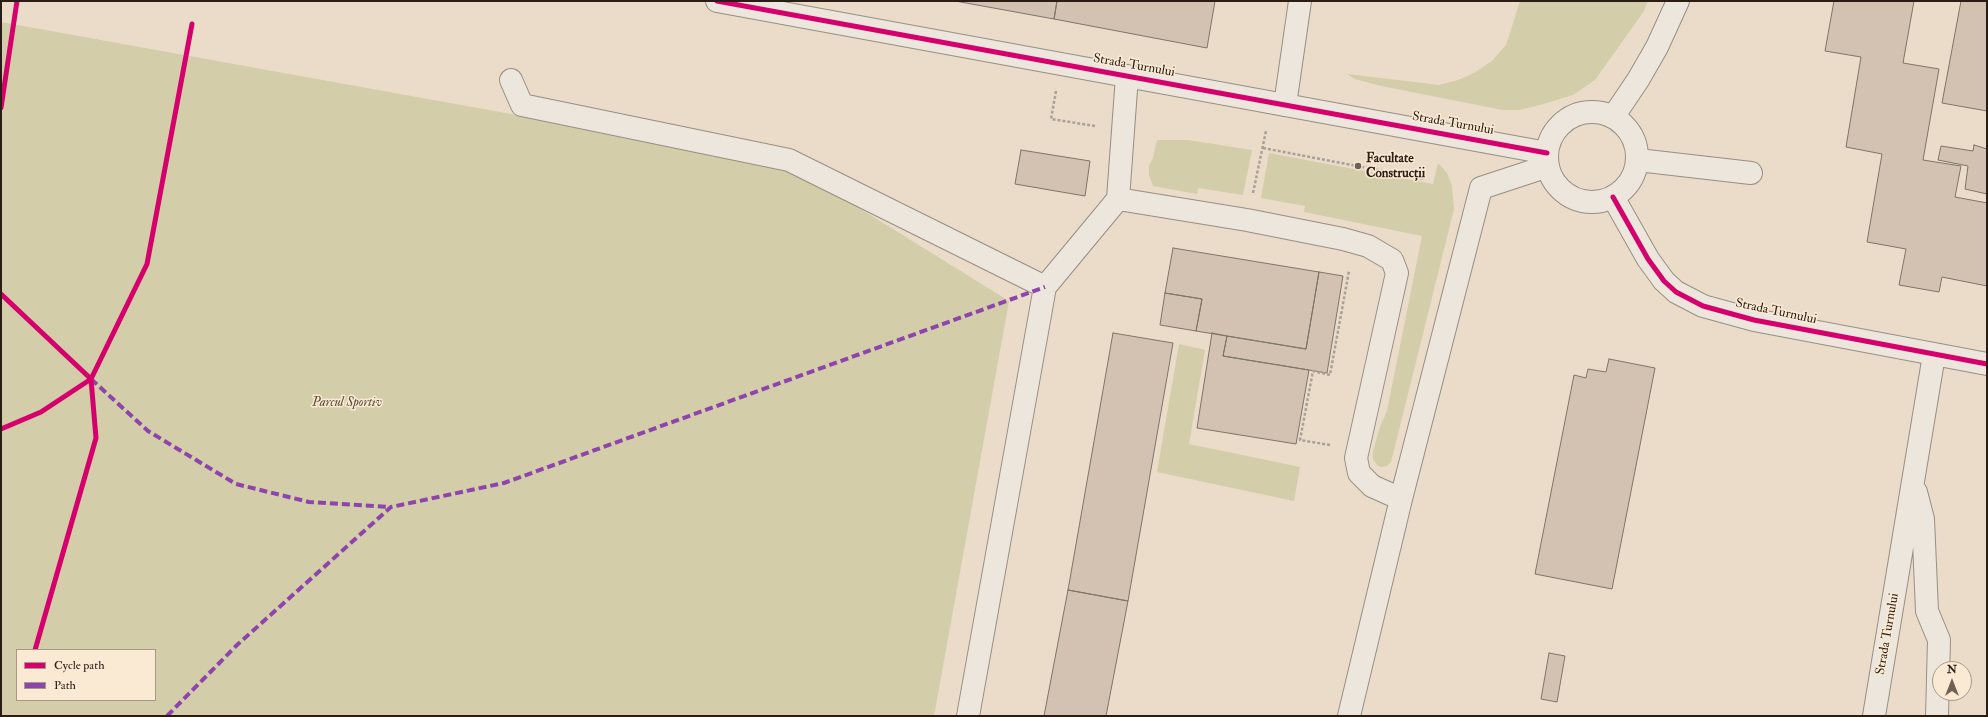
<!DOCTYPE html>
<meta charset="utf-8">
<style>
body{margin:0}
#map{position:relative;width:1988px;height:717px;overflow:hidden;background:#eadcc9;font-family:"IM FELL Double Pica",serif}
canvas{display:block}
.frame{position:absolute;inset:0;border:2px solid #2b1d16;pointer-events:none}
.legend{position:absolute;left:16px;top:649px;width:140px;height:52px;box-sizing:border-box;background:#faead3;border:1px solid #a79887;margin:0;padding:5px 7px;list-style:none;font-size:12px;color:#2b1d16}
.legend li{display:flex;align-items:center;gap:8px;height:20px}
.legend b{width:20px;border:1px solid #a79887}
.north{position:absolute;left:1932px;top:661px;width:40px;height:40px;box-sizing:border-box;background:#faead3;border:1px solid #a79887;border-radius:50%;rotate:0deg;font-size:11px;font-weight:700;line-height:16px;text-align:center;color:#2b1d16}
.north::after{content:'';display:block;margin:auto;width:14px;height:18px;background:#6e6055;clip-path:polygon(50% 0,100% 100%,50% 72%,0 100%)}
</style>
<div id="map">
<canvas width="1988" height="717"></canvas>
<div class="frame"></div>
<ul class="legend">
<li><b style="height:5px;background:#d6006c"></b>Cycle path</li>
<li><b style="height:5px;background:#8e44ad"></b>Path</li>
</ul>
<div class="north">N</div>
</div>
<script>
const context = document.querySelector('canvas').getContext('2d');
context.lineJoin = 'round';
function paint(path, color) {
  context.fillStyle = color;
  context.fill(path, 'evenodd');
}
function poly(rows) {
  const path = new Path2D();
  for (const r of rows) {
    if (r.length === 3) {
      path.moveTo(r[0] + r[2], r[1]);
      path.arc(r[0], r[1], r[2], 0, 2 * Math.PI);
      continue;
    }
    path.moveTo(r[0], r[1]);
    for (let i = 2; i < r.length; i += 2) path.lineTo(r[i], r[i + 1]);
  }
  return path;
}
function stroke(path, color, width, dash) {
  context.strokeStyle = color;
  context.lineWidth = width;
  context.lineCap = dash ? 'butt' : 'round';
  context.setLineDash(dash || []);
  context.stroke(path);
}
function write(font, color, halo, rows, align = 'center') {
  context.font = font + ' "IM FELL Double Pica",serif';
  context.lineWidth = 3;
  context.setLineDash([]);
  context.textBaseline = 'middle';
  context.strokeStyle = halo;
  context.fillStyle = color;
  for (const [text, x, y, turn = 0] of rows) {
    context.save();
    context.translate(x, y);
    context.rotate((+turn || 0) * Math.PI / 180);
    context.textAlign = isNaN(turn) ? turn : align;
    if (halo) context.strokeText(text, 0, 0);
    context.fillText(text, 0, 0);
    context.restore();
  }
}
paint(poly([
 [1520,1,1648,1,1644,11,1595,80,1573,95,1540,105,1519,110,1503,110,1381,86,1355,79,1347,74,1439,85,1458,80,1474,73,1492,61,1506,45],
 [1,22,788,164,1009,301,934,716,1,716],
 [17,650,155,650,155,700,17,700],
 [1157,140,1188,140,1252,150,1243,195,1198,188,1197,194,1153,186,1149,175,1149,166,1153,158],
 [1269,153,1433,184,1438,163,1447,173,1452,186,1454,209,1391,462,1387,466,1381,467,1377,465,1373,459,1373,451,1380,427,1387,411,1422,236,1304,212,1305,206,1261,198],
 [1179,344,1205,350,1189,444,1300,467,1294,501,1157,472]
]), '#d3cda9');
const building = poly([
 [955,1,1057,1,1054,19,955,1],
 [1057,1,1215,1,1207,48,1054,19,1057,1],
 [1834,1,1914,1,1903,63,1939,69,1923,160,1961,166,1955,197,1987,203,1987,286,1942,277,1939,292,1899,285,1906,249,1867,242,1882,154,1846,147,1861,57,1825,51,1834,1],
 [1961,1,1987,1,1987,111,1942,103,1961,1],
 [1974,145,1987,149,1987,194,1965,189,1968,166,1938,160,1941,146,1973,151,1974,145],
 [1021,150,1090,161,1085,196,1015,184,1021,150],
 [1173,248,1319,272,1306,349,1196,331,1202,299,1165,293,1173,248],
 [1319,272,1343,276,1327,373,1223,356,1227,336,1306,349,1319,272],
 [1165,293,1202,299,1196,331,1160,325,1165,293],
 [1113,333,1173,343,1128,601,1068,590,1113,333],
 [1212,333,1227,336,1223,356,1309,370,1296,444,1197,428,1212,333],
 [1609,359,1655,368,1612,589,1535,574,1574,375,1586,378,1588,369,1606,372,1609,359],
 [1068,590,1128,601,1106,716,1044,716,1068,590],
 [1549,653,1565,656,1557,702,1541,699,1549,653]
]);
paint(building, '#d3c2b2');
stroke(building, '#7d746a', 1);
const minor = poly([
 [717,1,1547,153],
 [511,80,522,105,789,160,1045,287,968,716],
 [1285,105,1300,1],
 [1592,157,45],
 [1613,117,1638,80,1657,47,1678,1],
 [1638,160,1751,173],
 [1613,197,1648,259,1664,281,1676,292,1703,306,1754,320,1987,364],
 [1118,199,1247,220,1343,239,1368,246,1392,260,1397,273,1356,458,1359,473,1372,486,1401,499],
 [1045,287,1118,199,1127,76],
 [1916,492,1923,519,1927,611,1939,640,1937,716],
 [1349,716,1401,499,1481,188,1548,166],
 [1874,716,1934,355]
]);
stroke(minor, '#988e83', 24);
stroke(poly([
 [1056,91,1051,119,1095,126],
 [1263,148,1425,179],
 [1253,193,1266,131],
 [1330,445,1300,440,1313,371,1330,375,1349,271]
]), '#a9a199', 2.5, [3, 2]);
stroke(minor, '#ede6dd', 22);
stroke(poly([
 [91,379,148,431,236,484,309,502,391,507],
 [167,716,237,645,391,507,504,483,1045,287]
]), '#8e44ad', 4, [8, 4]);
stroke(poly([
 [717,1,1547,153],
 [1,108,17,1],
 [1613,197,1648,259,1664,281,1676,292,1703,306,1754,320,1987,364],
 [1,294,91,379,96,438,35,650],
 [1,429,41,412,91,379,147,264,192,24]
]), '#d6006c', 5);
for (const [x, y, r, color] of [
 [1358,166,4,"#6e6055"]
]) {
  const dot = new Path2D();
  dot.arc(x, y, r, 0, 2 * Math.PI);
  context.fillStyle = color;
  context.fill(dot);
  stroke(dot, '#faead3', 1.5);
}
write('13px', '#2b1d16', '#faead3', [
 ["Strada Turnului",1134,66,10],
 ["Strada Turnului",1453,124,10],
 ["Strada Turnului",1776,312,12],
 ["Strada Turnului",1888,634,-80]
]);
write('bold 13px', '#2b1d16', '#faead3', [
 ["Facultate",1366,159],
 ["Construcții",1366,174]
], 'left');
write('italic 13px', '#584e3a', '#faead3', [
 ["Parcul Sportiv",347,403]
]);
</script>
